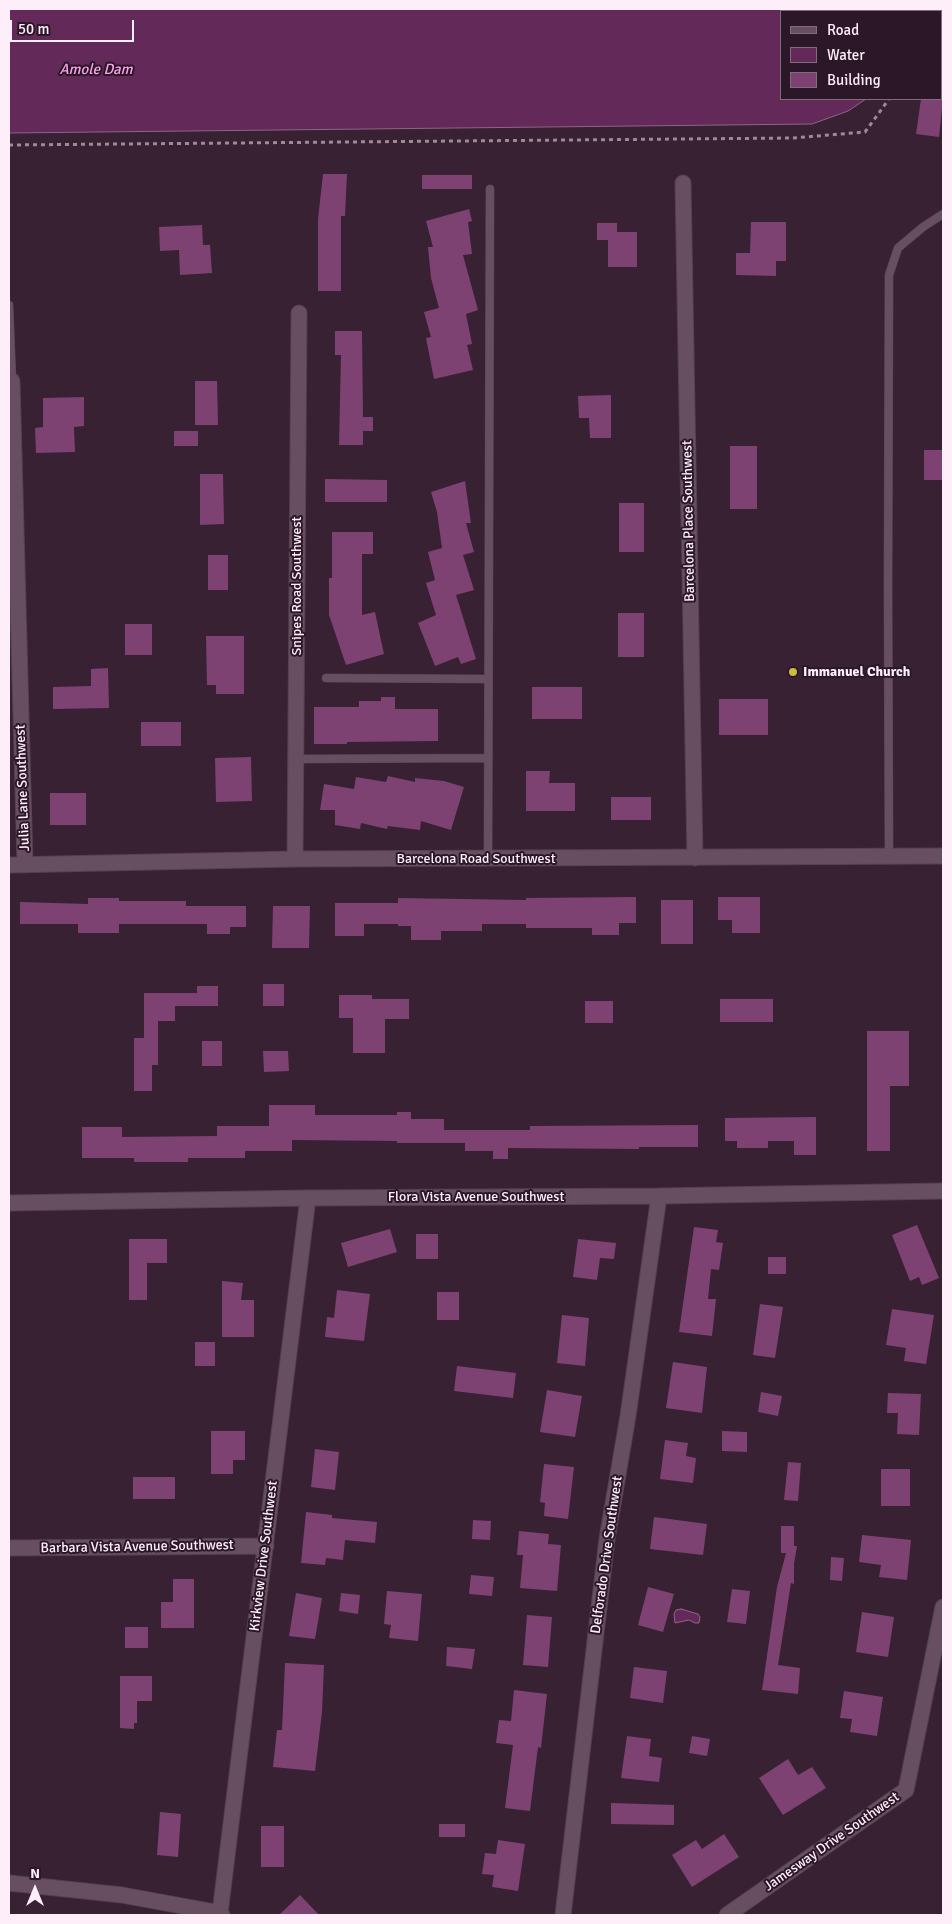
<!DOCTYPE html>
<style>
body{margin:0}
#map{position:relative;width:952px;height:1924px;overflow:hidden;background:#372132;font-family:Signika,sans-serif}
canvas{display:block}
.frame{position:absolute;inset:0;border:10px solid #fdeef9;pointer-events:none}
.legend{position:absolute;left:780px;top:10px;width:162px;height:90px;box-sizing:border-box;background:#2c1728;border:1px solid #806d7c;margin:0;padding:6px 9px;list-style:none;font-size:15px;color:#fdeef9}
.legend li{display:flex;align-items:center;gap:10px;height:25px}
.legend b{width:25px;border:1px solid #806d7c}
.north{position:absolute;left:10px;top:1864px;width:50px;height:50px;-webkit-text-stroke:4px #2c1728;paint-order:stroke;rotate:0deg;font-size:14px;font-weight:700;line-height:20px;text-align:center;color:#fdeef9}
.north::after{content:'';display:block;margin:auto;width:18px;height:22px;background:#fdeef9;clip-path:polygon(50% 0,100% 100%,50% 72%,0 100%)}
.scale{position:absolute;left:10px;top:20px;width:124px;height:22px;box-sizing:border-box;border:2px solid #fdeef9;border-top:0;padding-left:6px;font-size:15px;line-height:18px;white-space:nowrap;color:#fdeef9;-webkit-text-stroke:4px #2c1728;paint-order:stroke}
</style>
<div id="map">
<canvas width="952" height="1924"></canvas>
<div class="frame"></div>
<ul class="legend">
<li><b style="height:6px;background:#674e61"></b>Road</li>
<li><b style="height:14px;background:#632958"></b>Water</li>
<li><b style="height:14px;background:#7e4272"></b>Building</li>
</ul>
<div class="north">N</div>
<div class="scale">50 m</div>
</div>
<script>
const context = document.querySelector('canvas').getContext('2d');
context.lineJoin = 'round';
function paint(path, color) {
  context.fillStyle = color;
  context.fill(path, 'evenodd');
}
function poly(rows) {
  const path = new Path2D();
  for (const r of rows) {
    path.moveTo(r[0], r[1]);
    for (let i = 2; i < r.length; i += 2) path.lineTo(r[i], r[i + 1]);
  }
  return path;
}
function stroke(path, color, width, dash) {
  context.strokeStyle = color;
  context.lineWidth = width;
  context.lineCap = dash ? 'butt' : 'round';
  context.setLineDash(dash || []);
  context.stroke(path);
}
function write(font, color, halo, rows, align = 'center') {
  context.font = font + ' Signika,sans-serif';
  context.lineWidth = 4;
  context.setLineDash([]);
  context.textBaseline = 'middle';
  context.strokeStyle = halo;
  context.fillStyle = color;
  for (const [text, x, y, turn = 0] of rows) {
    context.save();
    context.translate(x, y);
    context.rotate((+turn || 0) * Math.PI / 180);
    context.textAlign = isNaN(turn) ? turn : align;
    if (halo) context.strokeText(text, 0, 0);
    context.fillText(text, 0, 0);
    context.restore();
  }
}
const water = poly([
 [9,9,891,9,890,11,781,11,781,99,866,99,848,111,812,124,9,133,9,9],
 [681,1609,698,1614,700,1617,699,1623,695,1623,689,1620,675,1623,674,1614,676,1610,681,1609]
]);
paint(water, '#632958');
stroke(water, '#916488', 1);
paint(poly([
 [921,99,943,99,939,137,916,134],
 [323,174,347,174,345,216,341,216,341,291,318,291,318,219],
 [422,175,472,175,472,189,422,189],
 [469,209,472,221,468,222,472,254,463,255,478,310,466,314,472,344,467,345,473,370,434,379,426,338,431,337,424,312,439,308,431,278,428,247,433,247,426,221],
 [751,222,786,222,786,261,776,261,776,276,736,275,736,253,750,253],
 [597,223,617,223,617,232,637,232,637,267,608,267,608,240,597,240],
 [202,225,203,245,210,245,212,273,180,275,179,250,160,251,159,227],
 [335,331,362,331,363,417,373,417,373,431,363,431,363,445,339,445,341,355,335,355],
 [195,381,217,381,218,425,195,425],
 [611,395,611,438,590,438,589,418,579,418,578,396],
 [84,397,84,426,74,427,75,452,36,453,35,428,43,427,43,398],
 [174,431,198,431,198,446,174,446],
 [730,446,757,446,757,509,730,509],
 [924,450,943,450,943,480,924,480],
 [200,474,223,474,224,524,200,525],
 [325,479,387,480,387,502,325,502],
 [465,481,471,523,466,523,474,552,463,555,474,590,456,595,476,659,461,664,458,657,435,666,418,623,436,615,426,583,435,580,428,552,442,548,437,512,431,492],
 [619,503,644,503,644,552,619,552],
 [332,532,373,532,373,554,362,554,362,615,375,612,384,654,346,665,329,615,329,578,332,578],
 [208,555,228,555,228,590,208,590],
 [618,613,644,613,644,657,618,657],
 [125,624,152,624,152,655,125,655],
 [206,636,244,636,244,694,216,694,216,685,207,685],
 [108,668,109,708,53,709,53,687,91,686,91,669],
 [532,687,582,687,582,719,532,719],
 [381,697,395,697,395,709,438,709,438,741,347,742,347,744,314,744,314,707,359,707,359,701,381,701],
 [719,699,768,699,768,735,719,735],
 [141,722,181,722,181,746,141,746],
 [251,757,252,801,216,802,215,758],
 [526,771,550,771,549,783,575,783,575,811,526,811],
 [388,776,415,782,415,778,444,781,464,787,451,830,421,821,420,830,388,826,387,829,361,823,360,829,335,825,335,810,320,810,324,784,354,789,356,777,386,782],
 [50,793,86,793,86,825,50,825],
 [611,797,651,797,651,820,611,820],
 [636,897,636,923,619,923,619,935,592,935,592,928,526,928,526,924,482,924,482,931,441,931,441,940,411,940,411,926,398,926,398,924,364,924,364,936,335,936,335,903,398,903,398,898,526,900,526,898],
 [718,897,760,897,760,933,732,933,732,920,718,920],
 [88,898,119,898,119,901,186,901,186,906,246,906,246,927,230,927,230,934,207,934,207,924,119,924,119,933,78,933,78,924,20,924,20,902,88,904],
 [661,900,693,900,693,944,661,944],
 [273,906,310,906,309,948,272,948],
 [263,984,284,984,284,1006,263,1006],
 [197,986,218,986,218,1006,175,1006,175,1021,158,1021,158,1065,152,1065,152,1091,134,1091,134,1038,144,1038,144,993,197,993],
 [339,995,372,995,372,999,409,999,409,1019,385,1019,385,1053,353,1053,353,1018,339,1018],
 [720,999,773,999,773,1022,720,1022],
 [585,1001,613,1001,613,1023,585,1023],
 [867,1031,909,1031,909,1086,890,1086,890,1151,867,1151],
 [202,1041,222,1041,222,1066,202,1066],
 [263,1051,288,1051,289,1071,264,1072],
 [269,1105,315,1105,315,1115,397,1115,397,1112,411,1112,411,1119,444,1119,444,1130,530,1130,530,1126,698,1125,698,1147,639,1147,639,1149,508,1148,508,1159,493,1159,493,1151,465,1151,465,1143,397,1143,397,1141,292,1140,292,1151,245,1151,245,1158,188,1158,188,1162,134,1162,134,1158,82,1158,82,1127,122,1127,122,1137,217,1136,217,1126,269,1126],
 [816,1117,816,1155,794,1155,794,1141,768,1141,768,1148,737,1148,737,1141,725,1141,725,1118],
 [917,1225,939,1278,922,1285,919,1277,910,1281,892,1235],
 [694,1227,718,1230,716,1242,723,1243,719,1270,711,1269,708,1299,716,1299,712,1336,679,1332],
 [390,1229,397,1252,348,1267,341,1243],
 [416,1234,438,1234,438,1259,416,1259],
 [129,1239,167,1239,167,1263,147,1263,147,1300,129,1300],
 [578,1239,616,1243,614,1259,600,1258,597,1280,573,1277],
 [768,1257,786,1257,786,1274,768,1274],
 [222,1281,243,1283,241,1300,254,1300,254,1337,222,1337],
 [337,1290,370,1294,364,1341,325,1337,327,1317,334,1318],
 [437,1292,459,1292,459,1320,437,1320],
 [760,1304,783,1307,775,1358,753,1355],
 [892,1309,934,1315,926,1364,904,1361,906,1348,886,1345],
 [562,1315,589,1318,585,1366,557,1363],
 [195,1342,215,1342,215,1366,195,1366],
 [673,1362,707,1367,702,1413,666,1408],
 [457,1366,516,1373,513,1398,454,1391],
 [547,1390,582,1396,575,1437,540,1432],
 [761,1392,782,1396,778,1416,758,1412],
 [888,1393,921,1394,919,1435,897,1434,898,1413,887,1413],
 [211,1431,245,1431,245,1460,233,1460,233,1474,211,1474],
 [722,1431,747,1432,747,1452,722,1451],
 [665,1440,688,1443,686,1456,696,1458,693,1483,660,1479],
 [315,1449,339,1452,335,1490,311,1487],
 [788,1462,801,1463,798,1501,784,1500],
 [544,1464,574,1467,568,1519,544,1516,545,1503,540,1502],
 [881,1469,910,1469,910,1506,881,1506],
 [133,1477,175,1477,175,1499,133,1499],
 [306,1512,332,1515,332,1518,377,1522,375,1543,345,1540,343,1560,326,1558,325,1565,301,1563],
 [654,1517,707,1524,703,1555,650,1549],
 [473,1520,491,1521,490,1540,472,1539],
 [781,1526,794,1526,794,1546,797,1546,794,1564,794,1584,791,1583,778,1665,800,1668,798,1694,762,1690,777,1587,786,1553,781,1553],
 [519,1531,549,1534,548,1544,561,1545,557,1591,520,1588,523,1555,517,1555],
 [862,1535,911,1540,907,1580,879,1577,881,1565,859,1562],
 [831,1557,844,1558,842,1581,830,1580],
 [471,1575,494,1577,492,1596,469,1594],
 [173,1579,194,1579,194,1628,161,1628,161,1602,173,1602],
 [648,1587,674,1594,663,1632,638,1625],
 [732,1589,750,1591,746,1624,727,1622],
 [387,1591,422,1594,418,1641,389,1638,391,1625,384,1624],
 [296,1593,322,1598,315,1639,289,1636],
 [341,1593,360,1595,358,1614,339,1611],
 [862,1612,894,1617,888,1657,856,1652],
 [527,1615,552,1617,548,1667,523,1665],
 [125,1627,148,1627,148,1648,125,1648],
 [447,1647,475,1649,472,1669,446,1666],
 [285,1663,324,1665,322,1712,315,1771,273,1767,277,1730,282,1730],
 [634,1667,667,1671,663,1703,630,1698],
 [120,1676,152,1676,152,1701,137,1701,137,1723,134,1723,134,1729,120,1728],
 [514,1690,547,1694,541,1748,538,1747,530,1811,505,1808,513,1745,496,1743,499,1720,511,1721],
 [844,1691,883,1697,877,1736,850,1732,852,1719,840,1718],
 [627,1736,651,1739,649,1756,662,1758,659,1782,621,1778],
 [692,1736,710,1739,707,1756,689,1753],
 [788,1759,798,1775,812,1767,826,1788,783,1815,759,1778],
 [611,1803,674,1805,674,1825,611,1824],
 [160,1812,181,1814,178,1857,157,1855],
 [439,1824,465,1824,465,1837,439,1837],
 [261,1826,284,1826,284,1867,261,1867],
 [724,1834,739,1857,692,1887,672,1855,696,1840,702,1849],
 [498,1840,525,1844,518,1891,492,1887,494,1875,482,1874,485,1853,496,1854],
 [300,1895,319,1915,279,1915]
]), '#7e4272');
const service = poly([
 [9,305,12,381],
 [326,678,487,679],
 [296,759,488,758],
 [889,857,888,586,889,275,898,248,923,227,943,214],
 [488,859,490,189]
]);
const minor = poly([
 [683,183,695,858],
 [12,381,25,864],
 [295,859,299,313],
 [9,865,295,859,943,856],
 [9,1203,308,1198,659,1196,943,1191],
 [9,1548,266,1546],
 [9,1883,122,1895,220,1913,222,1915],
 [220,1913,308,1198],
 [563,1915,607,1539,628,1416,659,1196],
 [727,1915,906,1790,943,1607]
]);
stroke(service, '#534150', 9);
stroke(minor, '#534150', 17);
stroke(poly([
 [905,11,905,9],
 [9,145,793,138,865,132,889,99]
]), '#9c8a98', 3, [4, 4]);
stroke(service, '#674e61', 8);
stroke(minor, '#674e61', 15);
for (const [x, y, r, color] of [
 [793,672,5,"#c9bb3b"]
]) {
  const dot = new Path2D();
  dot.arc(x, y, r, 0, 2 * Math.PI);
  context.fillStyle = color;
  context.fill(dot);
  stroke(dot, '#2c1728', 2);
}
write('14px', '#fdeef9', '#2c1728', [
 ["Barcelona Place Southwest",689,521,-91],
 ["Snipes Road Southwest",297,586,-90],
 ["Julia Lane Southwest",23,788,-92],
 ["Barcelona Road Southwest",476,859],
 ["Flora Vista Avenue Southwest",476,1197],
 ["Barbara Vista Avenue Southwest",137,1547,-1],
 ["Delforado Drive Southwest",607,1555,-82],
 ["Kirkview Drive Southwest",264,1556,-83],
 ["Jamesway Drive Southwest",832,1842,-35]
]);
write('bold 14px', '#fdeef9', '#2c1728', [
 ["Immanuel Church",803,672]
], 'left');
write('italic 15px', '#f9a1e6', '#2c1728', [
 ["Amole Dam",96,70]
]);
</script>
